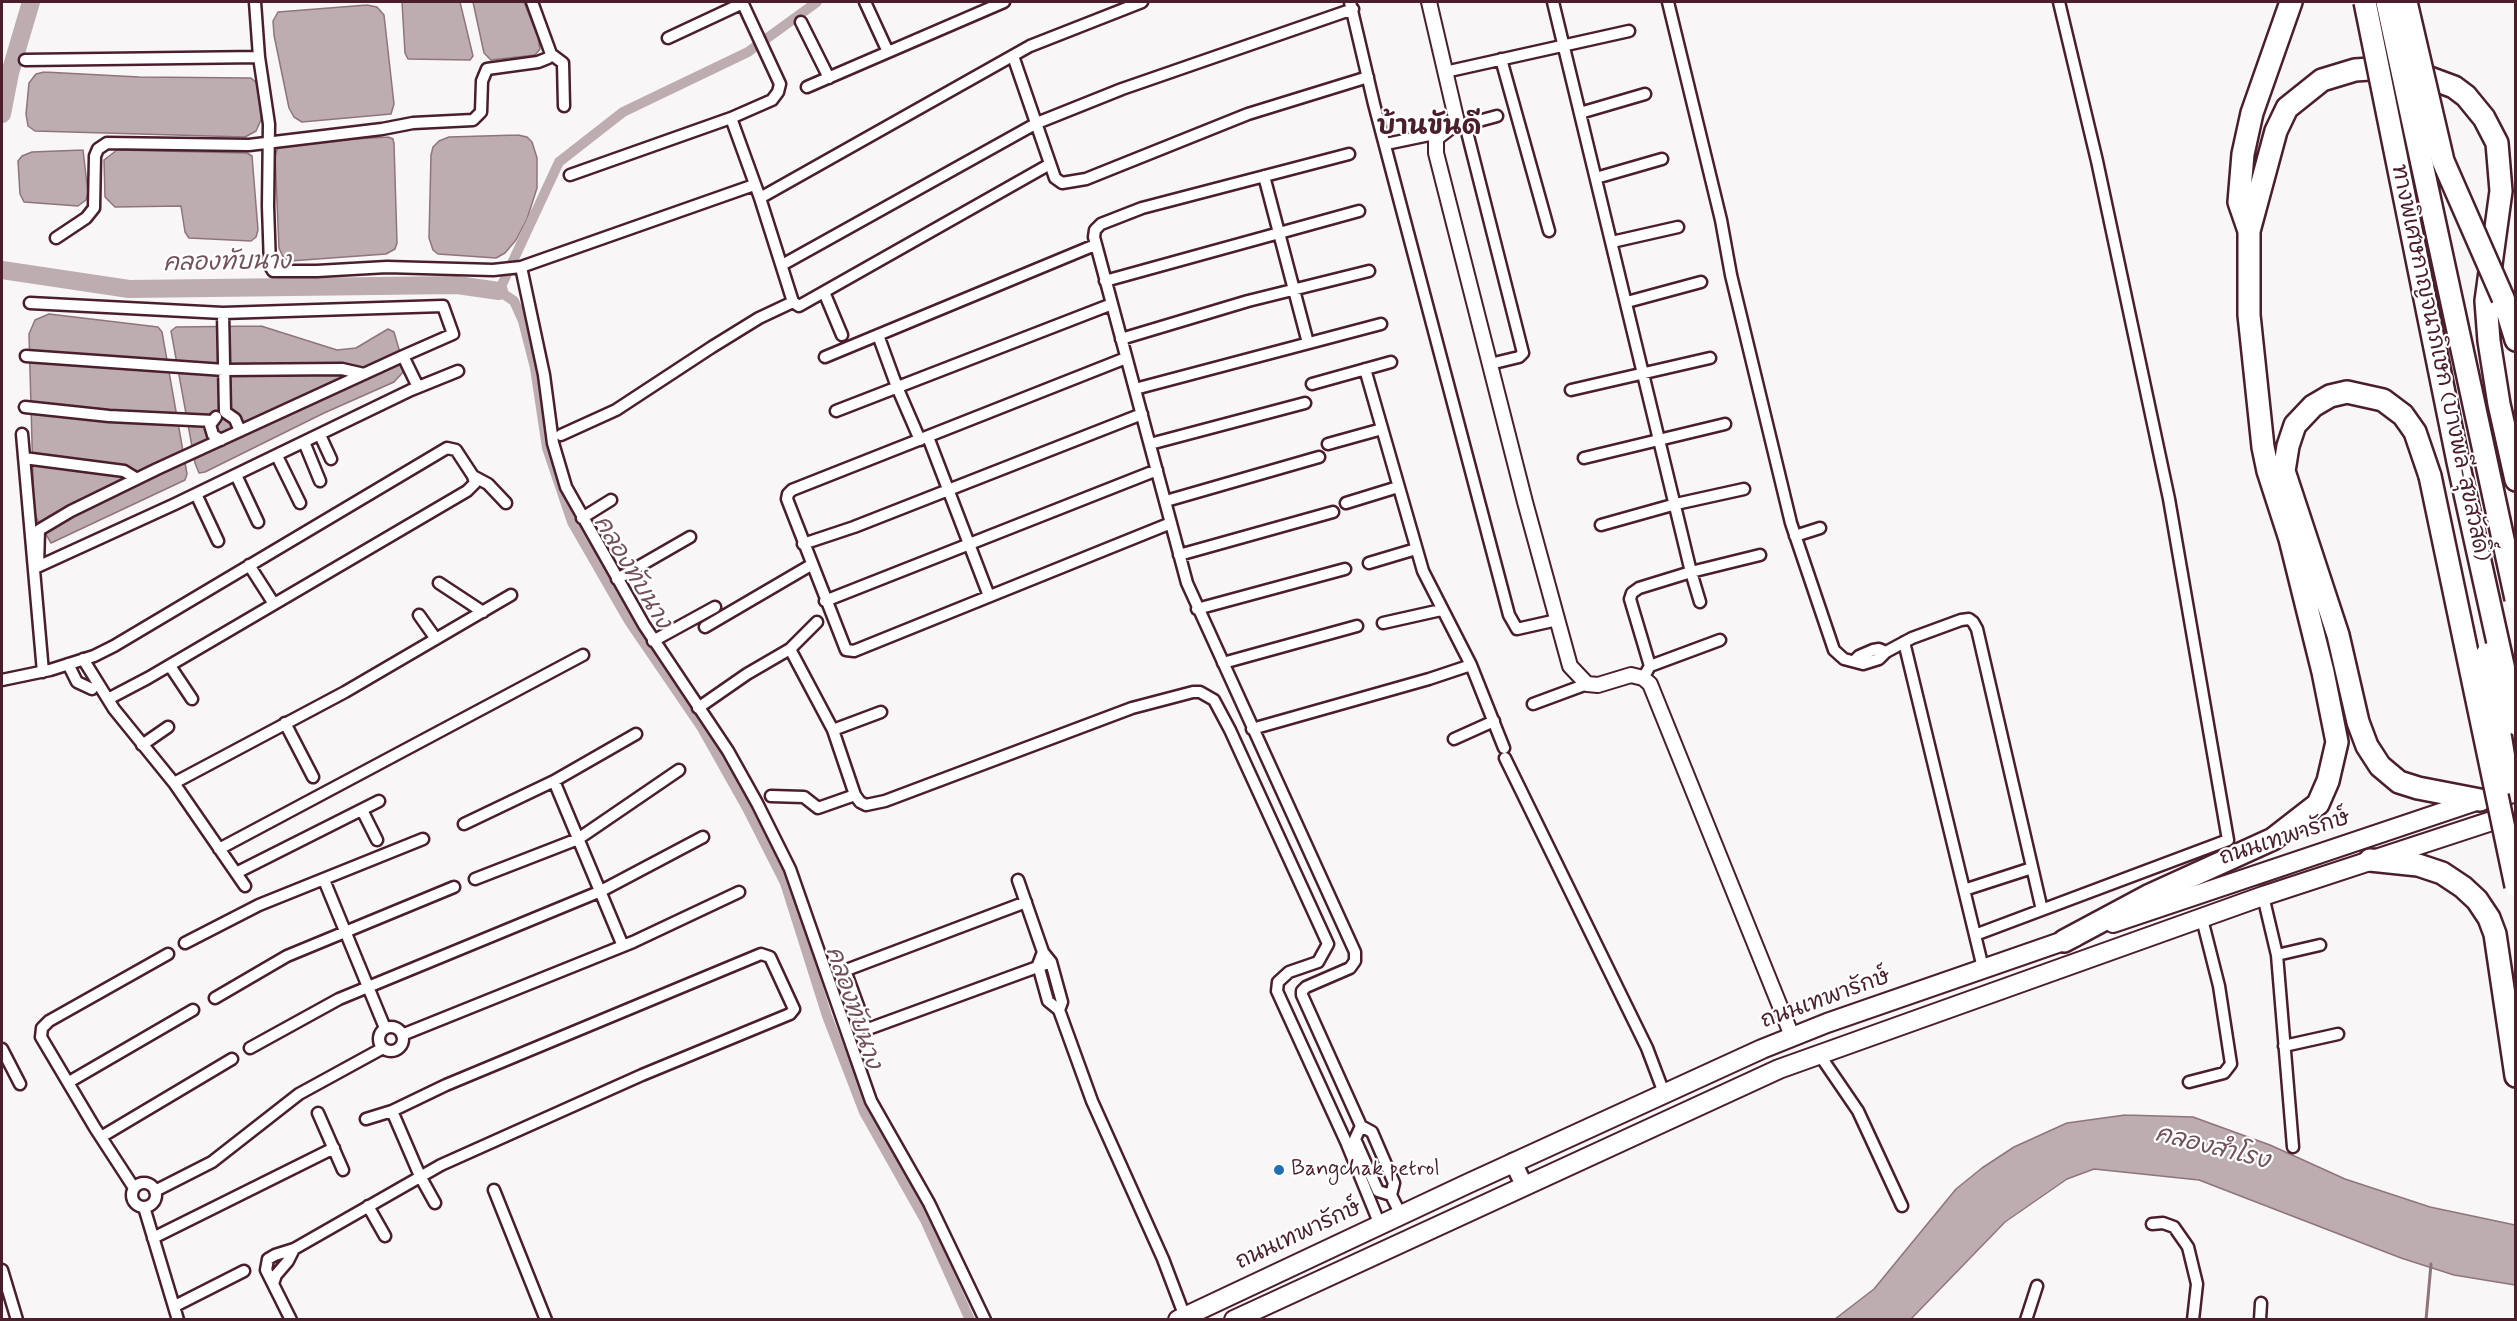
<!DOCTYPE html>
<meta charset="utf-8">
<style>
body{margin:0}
#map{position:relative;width:2517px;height:1321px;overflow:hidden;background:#f8f6f7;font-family:Mynerve,sans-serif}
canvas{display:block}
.frame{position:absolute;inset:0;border:3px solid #4a1f2b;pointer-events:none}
</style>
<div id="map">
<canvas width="2517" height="1321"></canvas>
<div class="frame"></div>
</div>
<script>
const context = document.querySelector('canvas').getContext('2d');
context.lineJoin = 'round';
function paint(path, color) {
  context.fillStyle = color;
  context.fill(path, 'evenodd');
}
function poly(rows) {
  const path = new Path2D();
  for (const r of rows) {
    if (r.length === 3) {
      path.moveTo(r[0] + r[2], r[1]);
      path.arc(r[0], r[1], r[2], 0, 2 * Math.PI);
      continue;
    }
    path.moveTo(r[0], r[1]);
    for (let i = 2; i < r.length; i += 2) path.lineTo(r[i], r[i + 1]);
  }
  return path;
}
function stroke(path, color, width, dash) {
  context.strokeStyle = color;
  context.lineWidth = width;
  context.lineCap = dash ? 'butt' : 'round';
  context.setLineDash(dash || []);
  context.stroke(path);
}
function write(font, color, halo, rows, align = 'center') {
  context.font = font + ' Mynerve,"Playpen Sans Thai",sans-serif';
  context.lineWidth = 4.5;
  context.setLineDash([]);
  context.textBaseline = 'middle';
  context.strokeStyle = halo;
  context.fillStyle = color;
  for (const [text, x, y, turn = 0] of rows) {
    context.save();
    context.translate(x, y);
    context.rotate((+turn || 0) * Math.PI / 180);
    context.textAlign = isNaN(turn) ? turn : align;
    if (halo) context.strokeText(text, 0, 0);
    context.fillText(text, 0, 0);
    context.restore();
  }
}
const water = poly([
 [402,2,460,2,473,56,470,60,408,59,405,53,402,2],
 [473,2,524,2,538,38,540,49,535,55,491,60,484,53,473,2],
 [367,5,377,7,384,15,394,104,391,114,302,122,294,117,289,108,274,35,273,21,278,12,367,5],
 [44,72,139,77,251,78,259,85,261,120,256,131,245,137,35,131,28,126,26,114,29,83,36,74,44,72],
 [518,135,527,137,532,142,537,158,537,188,527,219,516,240,505,253,496,258,438,254,433,250,429,238,431,155,433,147,439,141,449,137,518,135],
 [388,137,393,139,394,144,397,243,395,249,386,254,290,261,283,257,279,248,275,156,278,147,287,143,388,137],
 [83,150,88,193,86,200,78,206,24,202,20,194,18,161,22,156,32,152,83,150],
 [117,150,247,153,252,156,258,230,256,237,251,241,189,238,185,232,181,206,115,207,105,197,104,160,117,150],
 [49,314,158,327,162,332,187,474,185,480,51,543,34,514,29,334,35,320,49,314],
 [261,326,337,350,356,348,388,329,394,332,405,370,394,382,324,413,205,472,199,473,195,463,171,331,176,327,261,326],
 [2125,1115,2193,1117,2270,1145,2345,1179,2430,1207,2515,1225,2515,1285,2454,1275,2401,1258,2199,1180,2094,1169,2067,1179,2005,1222,1911,1319,1835,1319,1874,1289,1956,1189,1982,1168,2014,1147,2067,1123,2125,1115]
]);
paint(water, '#bdadb0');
stroke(water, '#8f747b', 1.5);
stroke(poly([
 [2426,1320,2431,1264]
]), '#8f747b', 3);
stroke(poly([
 [817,2,748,52,623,112,559,162,499,291,514,301,523,321,535,368,547,448,572,522,629,621,702,728,747,808,785,883,827,1016,864,1112,925,1220,970,1320]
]), '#bdadb0', 10);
stroke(poly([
 [2,114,10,73,31,2],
 [2,270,129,289,457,285,499,291]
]), '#bdadb0', 18);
const minor = poly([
 [255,2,259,57,269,124,268,206,270,266,273,271,317,271,387,267,493,270,521,267,754,185],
 [865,2,888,52],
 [1350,2,1374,104,1509,615,1517,629,1557,620],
 [1553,2,1691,572,1700,602],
 [1668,2,1721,220,1731,275,1791,523,1834,650,1844,659,1863,664,1879,659,1886,652,1912,638,1961,620,1969,619,1973,622,1977,629,2042,910],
 [801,22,829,78],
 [668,38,743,3],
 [551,54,563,63,564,106],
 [1013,56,1055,178,1062,183,1086,179,1248,114,1368,77],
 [1501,59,1549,231],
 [25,60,259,57],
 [1445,72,1629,31],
 [807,87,1004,2],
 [1580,113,1645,94],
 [731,118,760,198,793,302,799,306,1050,164],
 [1457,122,1464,125,1467,132,1523,353,1519,357,1490,364],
 [1464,125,1497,116],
 [1386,144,1439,133],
 [1349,154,1142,208,1101,224,1095,230,1094,237,1187,583,1355,952,1355,961,1350,968,1306,987,1302,991,1302,995,1361,1126,1372,1132,1394,1183,1391,1195,1401,1215],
 [570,175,731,118,772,100,778,92,780,84,742,2],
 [1264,176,1308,343],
 [1596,178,1662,159],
 [760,198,1030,46,1142,2],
 [56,238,86,218,94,208,95,156,98,149,107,143,249,145,382,129,413,123,473,120,481,112,482,81,487,69,538,62,548,58,551,54,532,2],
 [1612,242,1678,227],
 [782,265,1037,123,1122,89,1353,9],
 [521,267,544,375,553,443,566,487,644,625,728,751,757,803,790,869,871,1101,929,1203,985,1320],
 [1105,281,1359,211],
 [824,292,842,335],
 [1627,302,1701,282],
 [30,303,223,313,443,306,453,334,403,356],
 [223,313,225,412,235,419,240,431],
 [878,335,897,387,920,440],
 [1121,339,1248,301,1369,271],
 [26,356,224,370,342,369,364,374],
 [825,357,1095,245],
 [1126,358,792,490,788,494,787,499,846,650,854,651,1171,523],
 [1365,369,1423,571,1471,665,1504,748],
 [1312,384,1391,362],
 [1135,389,1381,324],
 [1571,390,1710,358],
 [25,407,109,416,213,421],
 [836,411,1112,304],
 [216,417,210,425,213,435,221,440],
 [22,434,43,672],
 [320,435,331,459],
 [561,435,616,410,712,347,759,318,793,302],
 [928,437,989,596],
 [304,442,320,481],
 [1150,444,1305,403],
 [1328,444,1382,429],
 [277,456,300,503],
 [24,458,124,471,137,479],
 [1584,458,1725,424],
 [236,475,258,522],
 [473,476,488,484,506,503],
 [196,494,218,541],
 [1166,501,1319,457],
 [1346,503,1398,487],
 [582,518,611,500],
 [1601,525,1676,504,1744,489],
 [1795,536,1820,528],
 [803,544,854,527,1142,414],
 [1179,555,1333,512],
 [1369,563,1416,549],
 [249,565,274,604],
 [38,566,39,530,71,511,157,469,403,356,418,387],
 [35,568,175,504,411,390,458,371],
 [617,579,690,537],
 [439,583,483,612],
 [825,601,1157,470],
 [1197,609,1345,569],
 [419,615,436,639],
 [1383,623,1441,610],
 [705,627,811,565],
 [653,641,715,607],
 [1904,642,1975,935],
 [790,649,833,730,855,795,860,802,866,805,885,801,1132,708,1193,692,1200,692,1214,700,1230,730,1328,944,1318,962,1289,972,1278,982,1277,991,1347,1144,1380,1225],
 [83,659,114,709,174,783,245,886],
 [1854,661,1859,656,1873,650,1879,649,1886,652],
 [1223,663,1357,626],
 [68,664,77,682,92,689],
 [170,666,192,699],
 [1650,666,1720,640],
 [1643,678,1650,666,1630,599,1632,593,1639,588,1691,572,1760,555],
 [2,680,50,670,94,656,114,646,447,448,456,450,473,476,475,483,467,491,148,678,108,699],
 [1533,704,1587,684],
 [698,708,747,674,790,649,817,622],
 [285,723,313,777],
 [1252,729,1429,679,1471,665],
 [833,730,881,712],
 [1454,739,1494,721],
 [142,745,168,727],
 [1505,758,1647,1048,1664,1093],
 [554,781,623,946],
 [174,783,345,692,511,595],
 [771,796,804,797,818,808,855,795],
 [362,810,377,840],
 [464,824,554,781,636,734],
 [219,849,583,655],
 [236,873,379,801],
 [475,879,578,839,679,770],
 [324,880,385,1028],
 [1018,880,1043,952,1051,962,1062,1002,1059,1010],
 [1964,890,2032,868],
 [2263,896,2277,955,2293,1147],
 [1026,902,849,969,846,973,865,1025,868,1029,1051,962],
 [185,943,259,905,423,839],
 [1043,952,1038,965,1048,1001,1059,1010,1092,1101,1163,1259,1185,1317],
 [2277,955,2320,945],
 [1983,968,1975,935,2228,840,2169,499,2097,161,2059,2],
 [215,998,287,956,454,887],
 [391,1039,12],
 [402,1035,633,942,739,892],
 [2284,1046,2338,1034],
 [250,1048,339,999,601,891,703,837],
 [2,1049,20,1084],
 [1819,1054,1858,1111,1902,1206],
 [69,1082,193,1010],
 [2189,1082,2224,1073,2231,1064,2219,986,2202,919],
 [392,1111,420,1176,435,1203],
 [318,1113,343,1170],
 [1361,1126,1355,1139,1378,1191,1391,1195],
 [101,1137,232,1059],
 [144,1195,12],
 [134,1188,95,1128,41,1037,42,1028,49,1021,168,954],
 [494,1190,546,1320],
 [155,1191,212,1162,299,1094,383,1048],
 [368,1206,385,1236],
 [144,1207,178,1320],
 [2152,1224,2163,1223,2174,1227,2188,1247,2197,1284,2193,1320],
 [153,1238,334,1148],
 [2,1270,17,1320],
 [273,1284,276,1275,288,1261,294,1249],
 [175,1306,244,1271],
 [291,1320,266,1270,268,1259,275,1255,294,1249,441,1165,642,1075,790,1014,794,1009,770,957,761,954,446,1085,392,1111,366,1119],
 [2026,1320,2037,1286],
 [2260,1320,2261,1303]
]);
const tertiary = poly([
 [1429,2,1457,122,1436,138,1436,153,1525,502,1570,666,1587,684,1598,685,1631,675,1643,678,1650,684,1792,1036]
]);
const secondary = poly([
 [1513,1162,1524,1185]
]);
const primary = poly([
 [2113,923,2482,799],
 [1178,1320,1467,1184,1762,1049,1827,1023,2075,937],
 [1234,1320,1779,1069,2263,896,2516,813]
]);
const motorway = poly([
 [2249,231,2239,202,2243,154,2252,113,2291,2],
 [2503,298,2516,340],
 [2430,476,2415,432,2403,415,2383,400,2347,392,2330,396,2313,406,2295,425,2288,446,2284,471,2338,635,2358,722,2367,746,2380,766,2399,782,2418,788,2480,800],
 [2370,860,2418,865,2442,873,2463,887,2477,900,2489,918,2495,934,2516,1076],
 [2064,941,2150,895,2273,839,2318,804,2328,781,2337,742,2323,672,2290,539,2268,471,2263,447,2249,315,2249,231,2276,131,2287,108,2322,80,2355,70,2400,67,2454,87,2466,96,2484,118,2497,143,2501,191,2486,301,2489,341,2499,404,2516,480]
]);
stroke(minor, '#4a1f2b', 15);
stroke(tertiary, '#4a1f2b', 18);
stroke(secondary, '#4a1f2b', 21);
stroke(primary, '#4a1f2b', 22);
stroke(motorway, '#4a1f2b', 26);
stroke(minor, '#fff', 10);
stroke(tertiary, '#fff', 14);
stroke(secondary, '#fff', 16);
stroke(primary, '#fff', 18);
stroke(motorway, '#fff', 21);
const motorwayBridge = poly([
 [2365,2,2458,462,2516,724],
 [2387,2,2516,599],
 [2406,2,2443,161,2503,298],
 [2430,476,2516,886],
 [2487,654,2508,783]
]);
stroke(motorwayBridge, '#4a1f2b', 26, []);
stroke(motorwayBridge, '#fff', 21);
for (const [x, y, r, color] of [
 [1279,1170,6,"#1f6fb2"]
]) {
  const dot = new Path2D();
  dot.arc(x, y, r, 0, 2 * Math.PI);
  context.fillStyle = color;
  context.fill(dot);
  stroke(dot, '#fff', 2);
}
write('22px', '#4a1f2b', '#fff', [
 ["ทางพิเศษกาญจนาภิเษก (บางพลี-สุขสวัสดิ์)",2439,363,78],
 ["ถนนเทพารักษ์",2285,839,-18],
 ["ถนนเทพารักษ์",1826,1000,-20],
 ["ถนนเทพารักษ์",1299,1236,-25]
]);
write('22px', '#4a1f2b', '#fff', [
 ["Bangchak petrol",1291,1170]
], 'left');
write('italic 24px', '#72515a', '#fff', [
 ["คลองทับนาง",227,264,-1],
 ["คลองทับนาง",631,573,59],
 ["คลองทับนาง",852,1008,71],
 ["คลองสำโรง",2212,1149,14]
]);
write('bold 26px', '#4a1f2b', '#fff', [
 ["บ้านขันดี",1429,129]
]);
</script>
